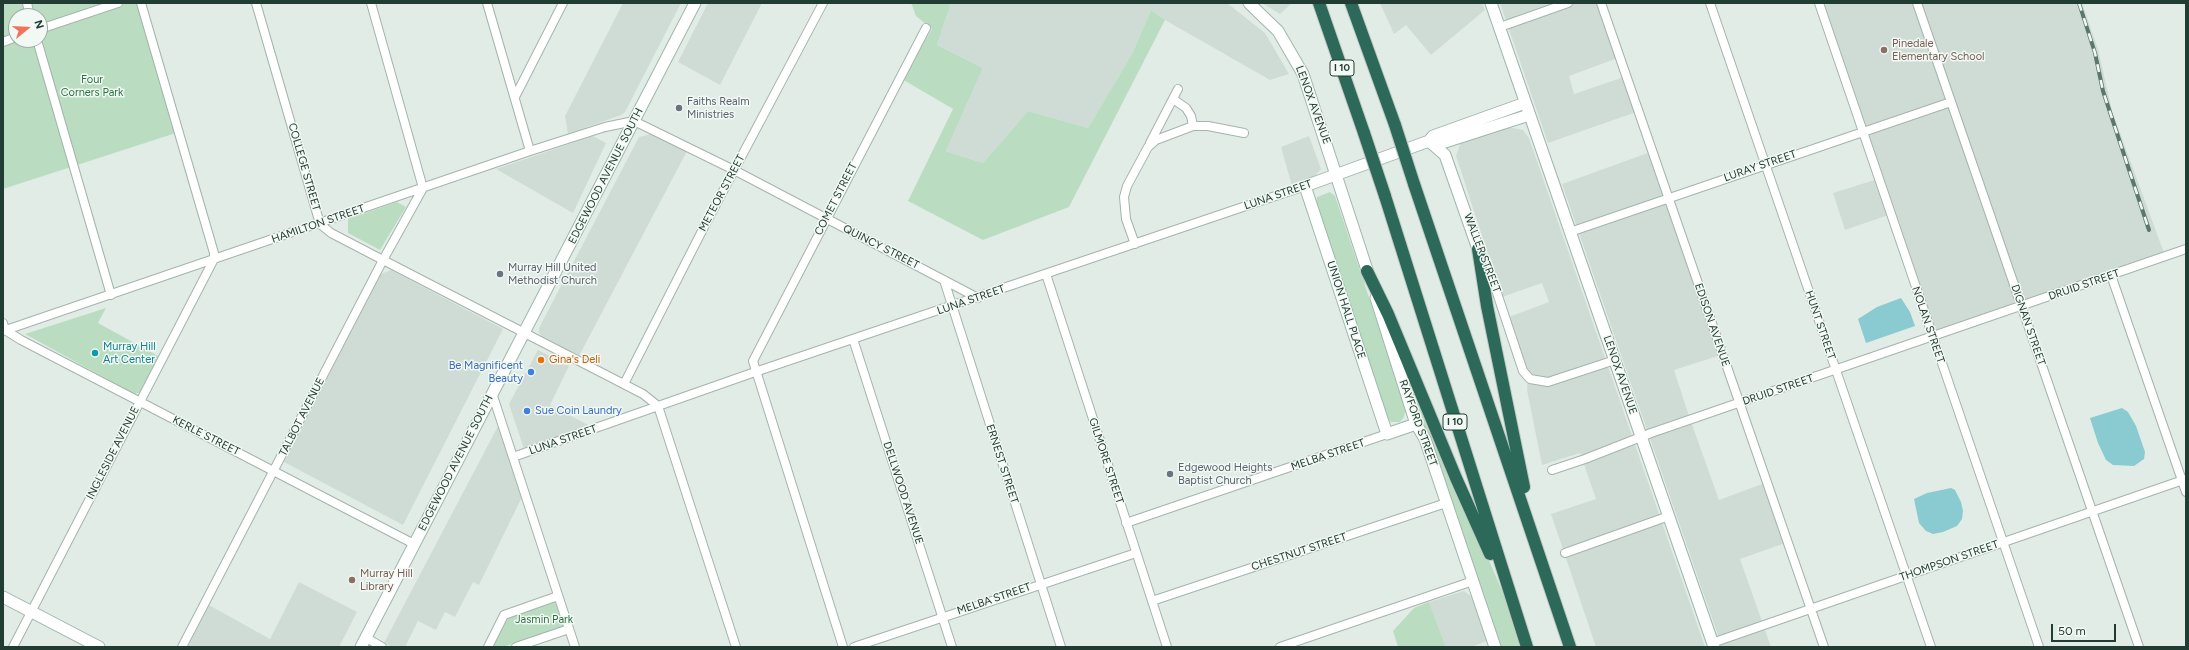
<!DOCTYPE html>
<style>
body{margin:0}
#map{position:relative;width:2189px;height:650px;overflow:hidden;background:#e1ece6;font-family:Figtree,sans-serif}
canvas{display:block}
.frame{position:absolute;inset:0;border:4px solid #213d33;pointer-events:none}
.north{position:absolute;left:8px;top:8px;width:40px;height:40px;box-sizing:border-box;background:#f2f8f4;border:1px solid #9eada7;border-radius:50%;rotate:72deg;font-size:11px;font-weight:700;line-height:16px;text-align:center;color:#213d33}
.north::after{content:'';display:block;margin:auto;width:14px;height:18px;background:#f27359;clip-path:polygon(50% 0,100% 100%,50% 72%,0 100%)}
.scale{position:absolute;left:2051px;top:624px;width:65px;height:18px;box-sizing:border-box;border:2px solid #213d33;border-top:0;padding-left:5px;font-size:12px;line-height:14px;white-space:nowrap;color:#213d33;-webkit-text-stroke:3px #f2f8f4;paint-order:stroke}
</style>
<div id="map">
<canvas width="2189" height="650"></canvas>
<div class="frame"></div>
<div class="north">N</div>
<div class="scale">50 m</div>
</div>
<script>
const context = document.querySelector('canvas').getContext('2d');
context.lineJoin = 'round';
function paint(path, color) {
  context.fillStyle = color;
  context.fill(path, 'evenodd');
}
function poly(rows) {
  const path = new Path2D();
  for (const r of rows) {
    path.moveTo(r[0], r[1]);
    for (let i = 2; i < r.length; i += 2) path.lineTo(r[i], r[i + 1]);
  }
  return path;
}
function stroke(path, color, width, dash) {
  context.strokeStyle = color;
  context.lineWidth = width;
  context.lineCap = dash ? 'butt' : 'round';
  context.setLineDash(dash || []);
  context.stroke(path);
}
function write(font, color, halo, rows, align = 'center') {
  context.font = font + ' Figtree,sans-serif';
  context.lineWidth = 3;
  context.setLineDash([]);
  context.textBaseline = 'middle';
  context.strokeStyle = halo;
  context.fillStyle = color;
  for (const [text, x, y, turn = 0] of rows) {
    context.save();
    context.translate(x, y);
    context.rotate((+turn || 0) * Math.PI / 180);
    context.textAlign = isNaN(turn) ? turn : align;
    if (halo) context.strokeText(text, 0, 0);
    context.fillText(text, 0, 0);
    context.restore();
  }
}
paint(poly([
 [623,3,681,3,625,112,621,115,568,134,565,116],
 [708,3,762,3,720,85,678,62],
 [951,3,1227,3,1265,33,1289,74,1270,80,1165,20,1151,10,1133,52,1088,128,1028,111,983,163,946,151,983,68,937,45],
 [1262,3,1292,3,1280,14],
 [1380,3,1482,3,1485,10,1431,55,1406,25,1394,34],
 [1500,3,1606,3,1623,56,1569,76,1574,94,1630,75,1642,110,1548,143],
 [1823,3,2082,3,2098,49,2112,111,2164,253,1933,331,1894,213,1845,230,1833,193,1881,178],
 [1508,127,1523,130,1529,138,1705,647,1596,647,1551,514,1596,499,1580,453,1542,465,1527,390,1528,374,1509,317,1549,302,1542,283,1502,297,1456,156,1460,144],
 [651,134,687,151,579,356,543,337,539,333,539,328,639,137],
 [593,136,606,143,573,213,496,169],
 [1309,136,1321,169,1314,177,1292,186,1281,147],
 [1656,150,1727,353,1674,370,1689,416,1719,500,1770,481,1791,541,1740,559,1771,647,1722,647,1562,184],
 [391,270,503,329,403,525,284,462,381,274],
 [538,350,569,366,550,405,592,427,524,449,509,404],
 [498,426,522,497,479,585,473,582,455,617,445,612,436,630,418,621,405,647,392,647,384,643],
 [299,582,357,612,339,647,188,647,209,605,270,639],
 [1464,591,1472,597,1487,641,1471,647,1446,647,1429,602]
]), '#cfdcd5');
paint(poly([
 [3,3,141,3,179,132,3,189],
 [16,16,40,16,40,40,16,40],
 [911,3,951,3,937,45,983,68,946,151,983,163,1028,111,1088,128,1133,52,1151,10,1165,20,1069,207,983,240,908,201,953,109,902,79,932,29,916,16],
 [1330,192,1335,196,1406,408,1404,417,1400,422,1391,422,1387,418,1316,203,1317,197],
 [397,202,406,207,380,250,348,233,348,219],
 [106,308,98,323,160,357,141,392,134,394,25,334],
 [1399,359,1409,374,1512,614,1522,647,1501,647,1422,427],
 [555,602,564,627,503,647,493,647,505,619],
 [1429,602,1446,647,1398,647,1393,631,1414,608]
]), '#baddc1');
paint(poly([
 [1901,298,1910,312,1915,326,1866,343,1858,319,1877,307],
 [2122,408,2128,412,2136,426,2145,452,2144,459,2134,466,2113,465,2106,460,2098,443,2090,418],
 [1951,488,1955,490,1961,502,1963,511,1962,519,1957,526,1943,532,1933,534,1926,531,1919,523,1914,499,1927,493]
]), '#89cbd1');
const street = poly([
 [27,3,30,16],
 [256,3,320,224,331,233,383,260,643,394,658,406,736,647],
 [487,3,530,151],
 [1601,3,1824,647],
 [1710,3,1931,647],
 [1819,3,2039,647],
 [1917,3,2139,647],
 [1500,27,1568,3],
 [40,29,118,3],
 [37,40,111,295],
 [3,42,16,37],
 [515,97,563,3],
 [1173,99,1186,108,1191,116,1193,126],
 [1150,143,1178,89],
 [1570,232,1951,102],
 [1135,244,1126,219,1124,197,1127,186,1148,147,1156,140,1193,126,1208,126,1244,133],
 [1481,255,1489,269,1523,371,1530,379,1548,382,1615,360],
 [1046,274,1167,647],
 [2111,275,2186,492],
 [944,280,1061,647],
 [3,323,5,330,21,340,414,544],
 [3,331,530,151,605,127,634,121,734,170,978,298],
 [853,339,952,647],
 [624,384,705,225,823,3],
 [492,393,575,647],
 [513,457,755,372,1305,186],
 [1552,470,1585,459,1651,433,2186,249],
 [1126,523,1387,434],
 [1565,553,1669,516],
 [1152,601,1446,503],
 [365,637,382,647],
 [1712,643,2186,479],
 [13,647,214,259,214,253,141,3],
 [182,647,383,260,423,188,371,3],
 [488,647,504,615,558,596],
 [516,647,569,629],
 [843,647,753,361,926,28],
 [854,647,1136,553],
 [1280,647,1473,581]
]);
const secondary = poly([
 [1249,3,1278,31,1303,74,1370,279],
 [1491,3,1714,647],
 [1429,141,1445,155,1478,249],
 [1429,141,1437,144,1442,143,1529,115],
 [1376,298,1416,424,1425,439,1495,647],
 [1416,424,1387,434,1305,186,1429,141,1433,136,1525,103],
 [3,597,99,647],
 [361,647,695,3]
]);
const highway = poly([
 [1319,3,1364,133],
 [1351,3,1395,125],
 [1414,184,1570,647],
 [1385,196,1527,647],
 [1478,249,1487,306,1524,487],
 [1367,271,1388,314,1456,478,1490,554]
]);
stroke(street, '#a4b4ad', 10);
stroke(secondary, '#9fb7ad', 13);
stroke(highway, '#c1c9c6', 14);
stroke(street, '#fff', 8);
stroke(secondary, '#fff', 11);
stroke(highway, '#2d6958', 12);
const rail = poly([
 [2079,3,2095,53,2103,91,2149,230]
]);
stroke(rail, '#5c786e', 4);
stroke(rail, '#f2f8f4', 2.5, [8]);
const highwayBridge = poly([
 [1395,125,1414,184],
 [1364,133,1385,196]
]);
stroke(highwayBridge, '#c1c9c6', 14, []);
stroke(highwayBridge, '#2d6958', 12);
for (const [x, y, r, color] of [
 [1884,50,4,"#8d6e63"],
 [679,108,4,"#6b7280"],
 [500,274,4,"#6b7280"],
 [95,353,4,"#0f9aa8"],
 [541,360,4,"#e8710a"],
 [531,372,4,"#3f7fe0"],
 [527,411,4,"#3f7fe0"],
 [1170,474,4,"#6b7280"],
 [352,580,4,"#8d6e63"]
]) {
  const dot = new Path2D();
  dot.arc(x, y, r, 0, 2 * Math.PI);
  context.fillStyle = color;
  context.fill(dot);
  stroke(dot, '#f2f8f4', 1.5);
}
for (const [x, y, w] of [
 [1342,68,24],
 [1455,422,24]
]) {
  const box = new Path2D();
  box.roundRect(x - w / 2, y - 8, w, 16, 3);
  context.fillStyle = '#f2f8f4';
  context.fill(box);
  stroke(box, '#213d33', 1);
}
write('bold 10px', '#213d33', null, [
 ["I 10",1342,68],
 ["I 10",1455,422]
]);
write('11px', '#785e54', '#f2f8f4', [
 ["Pinedale",1892,44],
 ["Elementary School",1892,57],
 ["Murray Hill",360,574],
 ["Library",360,587]
], 'left');
write('11px', '#2c7342', '#f2f8f4', [
 ["Four",92,80],
 ["Corners Park",92,93],
 ["Jasmin Park",544,620]
]);
write('11px', '#5b616d', '#f2f8f4', [
 ["Faiths Realm",687,102],
 ["Ministries",687,115],
 ["Murray Hill United",508,268],
 ["Methodist Church",508,281],
 ["Edgewood Heights",1178,468],
 ["Baptist Church",1178,481]
], 'left');
write('11px', '#213d33', '#f2f8f4', [
 ["LENOX AVENUE",1313,105,70],
 ["LURAY STREET",1760,166,-19],
 ["COLLEGE STREET",304,167,74],
 ["EDGEWOOD AVENUE SOUTH",606,176,-63],
 ["METEOR STREET",722,193,-62],
 ["LUNA STREET",1278,195,-19],
 ["COMET STREET",836,199,-63],
 ["HAMILTON STREET",318,224,-19],
 ["QUINCY STREET",881,247,27],
 ["WALLER STREET",1482,253,69],
 ["DRUID STREET",2084,285,-19],
 ["LUNA STREET",971,300,-19],
 ["UNION HALL PLACE",1346,310,72],
 ["EDISON AVENUE",1712,325,71],
 ["HUNT STREET",1820,325,71],
 ["NOLAN STREET",1928,325,71],
 ["DIGNAN STREET",2028,325,71],
 ["LENOX AVENUE",1620,375,71],
 ["DRUID STREET",1778,390,-19],
 ["TALBOT AVENUE",302,417,-63],
 ["RAYFORD STREET",1418,423,70],
 ["KERLE STREET",206,436,27],
 ["LUNA STREET",563,440,-19],
 ["INGLESIDE AVENUE",113,453,-63],
 ["MELBA STREET",1328,455,-19],
 ["GILMORE STREET",1106,461,72],
 ["EDGEWOOD AVENUE SOUTH",456,463,-63],
 ["ERNEST STREET",1002,464,72],
 ["DELLWOOD AVENUE",903,493,72],
 ["CHESTNUT STREET",1299,552,-18],
 ["THOMPSON STREET",1949,561,-19],
 ["MELBA STREET",994,599,-19]
]);
write('11px', '#0d838f', '#f2f8f4', [
 ["Murray Hill",103,347],
 ["Art Center",103,360]
], 'left');
write('11px', '#c56008', '#f2f8f4', [
 ["Gina's Deli",549,360]
], 'left');
write('11px', '#366cbe', '#f2f8f4', [
 ["Be Magnificent",523,366],
 ["Beauty",523,379],
 ["Sue Coin Laundry",535,411,"left"]
], 'right');
</script>
